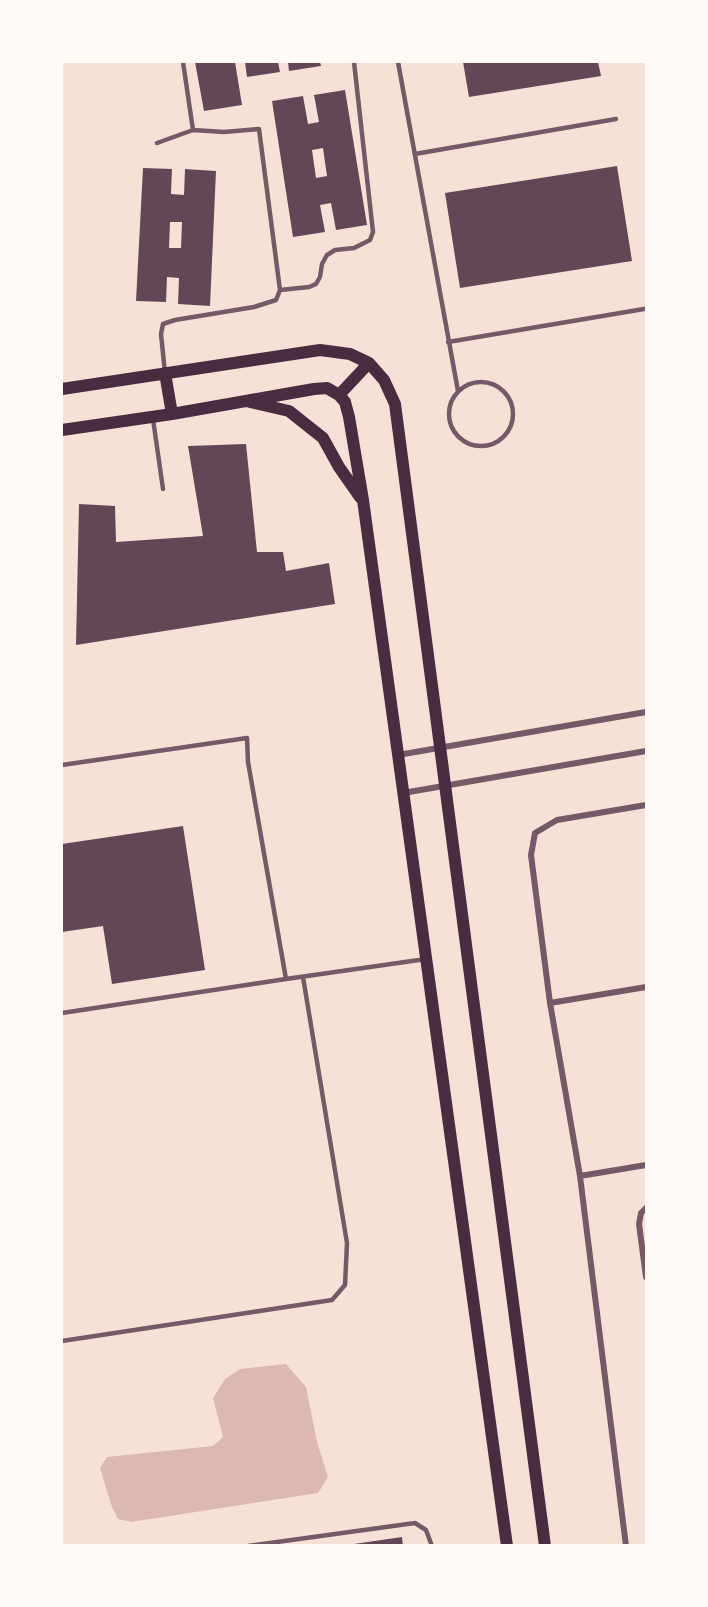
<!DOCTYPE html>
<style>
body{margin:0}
#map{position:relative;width:708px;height:1607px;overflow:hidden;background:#f7e1d7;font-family:"Crimson Pro",serif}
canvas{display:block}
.frame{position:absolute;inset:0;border:63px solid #fffaf5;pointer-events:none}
</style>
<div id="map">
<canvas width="708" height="1607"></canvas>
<div class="frame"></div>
</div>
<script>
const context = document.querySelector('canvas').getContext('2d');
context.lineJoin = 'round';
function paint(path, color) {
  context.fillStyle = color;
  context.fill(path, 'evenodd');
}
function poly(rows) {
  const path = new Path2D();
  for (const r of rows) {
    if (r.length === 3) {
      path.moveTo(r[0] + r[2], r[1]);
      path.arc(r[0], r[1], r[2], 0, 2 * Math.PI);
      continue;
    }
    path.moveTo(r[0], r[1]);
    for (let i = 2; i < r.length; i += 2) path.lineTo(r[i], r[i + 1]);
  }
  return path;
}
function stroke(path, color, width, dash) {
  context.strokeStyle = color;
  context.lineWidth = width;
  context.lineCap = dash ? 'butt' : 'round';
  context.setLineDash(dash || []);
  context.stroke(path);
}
paint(poly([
 [286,1364,306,1387,317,1442,328,1477,318,1493,131,1522,118,1519,112,1507,100,1468,107,1457,213,1446,223,1437,213,1398,225,1379,240,1369]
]), '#dcb8b0');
paint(poly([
 [195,62,235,62,242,105,204,111],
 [245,62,278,62,280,72,247,77],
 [288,62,320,62,321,66,289,71],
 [463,62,598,62,601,76,469,97],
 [345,90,367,225,336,230,331,203,320,205,325,232,293,237,272,101,303,96,308,124,319,122,314,95],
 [323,148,327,176,316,178,312,150],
 [617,166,632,261,460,288,445,193],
 [143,168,172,169,171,194,184,195,185,169,216,171,210,306,178,304,179,278,167,277,166,302,136,301],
 [170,222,182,222,181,248,169,248],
 [246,444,257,552,283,552,286,571,329,563,335,604,76,645,79,504,115,506,116,542,203,536,188,446],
 [183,826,205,970,112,984,103,926,62,932,62,844],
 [402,1537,403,1546,354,1546,354,1544]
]), '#644757');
stroke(poly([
 [183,62,193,130],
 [398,62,458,391],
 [157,143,193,130,224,132,259,129,280,290,276,300,254,307,175,320,163,324,161,334,165,373],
 [415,154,616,119],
 [280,290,309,287,316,284,320,277,322,264,327,255,335,250,354,248,370,240,373,232,354,62],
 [448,342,644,309],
 [481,414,32],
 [153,419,163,489],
 [62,765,247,738,248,762,286,979,426,959],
 [62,1013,286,979],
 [62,1341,332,1300,345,1285,347,1243,303,977],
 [248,1546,415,1523,426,1530,432,1546]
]), '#755966', 4.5);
stroke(poly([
 [398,755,646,712],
 [403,793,646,751],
 [550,1003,646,987],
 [580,1176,646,1165],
 [646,1208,641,1213,639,1224,646,1277],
 [626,1546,580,1176,550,1003,531,855,535,833,557,820,646,805]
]), '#755966', 6);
stroke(poly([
 [165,373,172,414],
 [62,389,320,350,350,354,369,363,384,380,395,404,545,1546],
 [339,395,369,363],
 [250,402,289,411,323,438,339,467,360,497],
 [62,430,172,414,314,389,327,388,339,395,345,402,349,417,363,500,507,1546]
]), '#4a2c40', 12);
</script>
